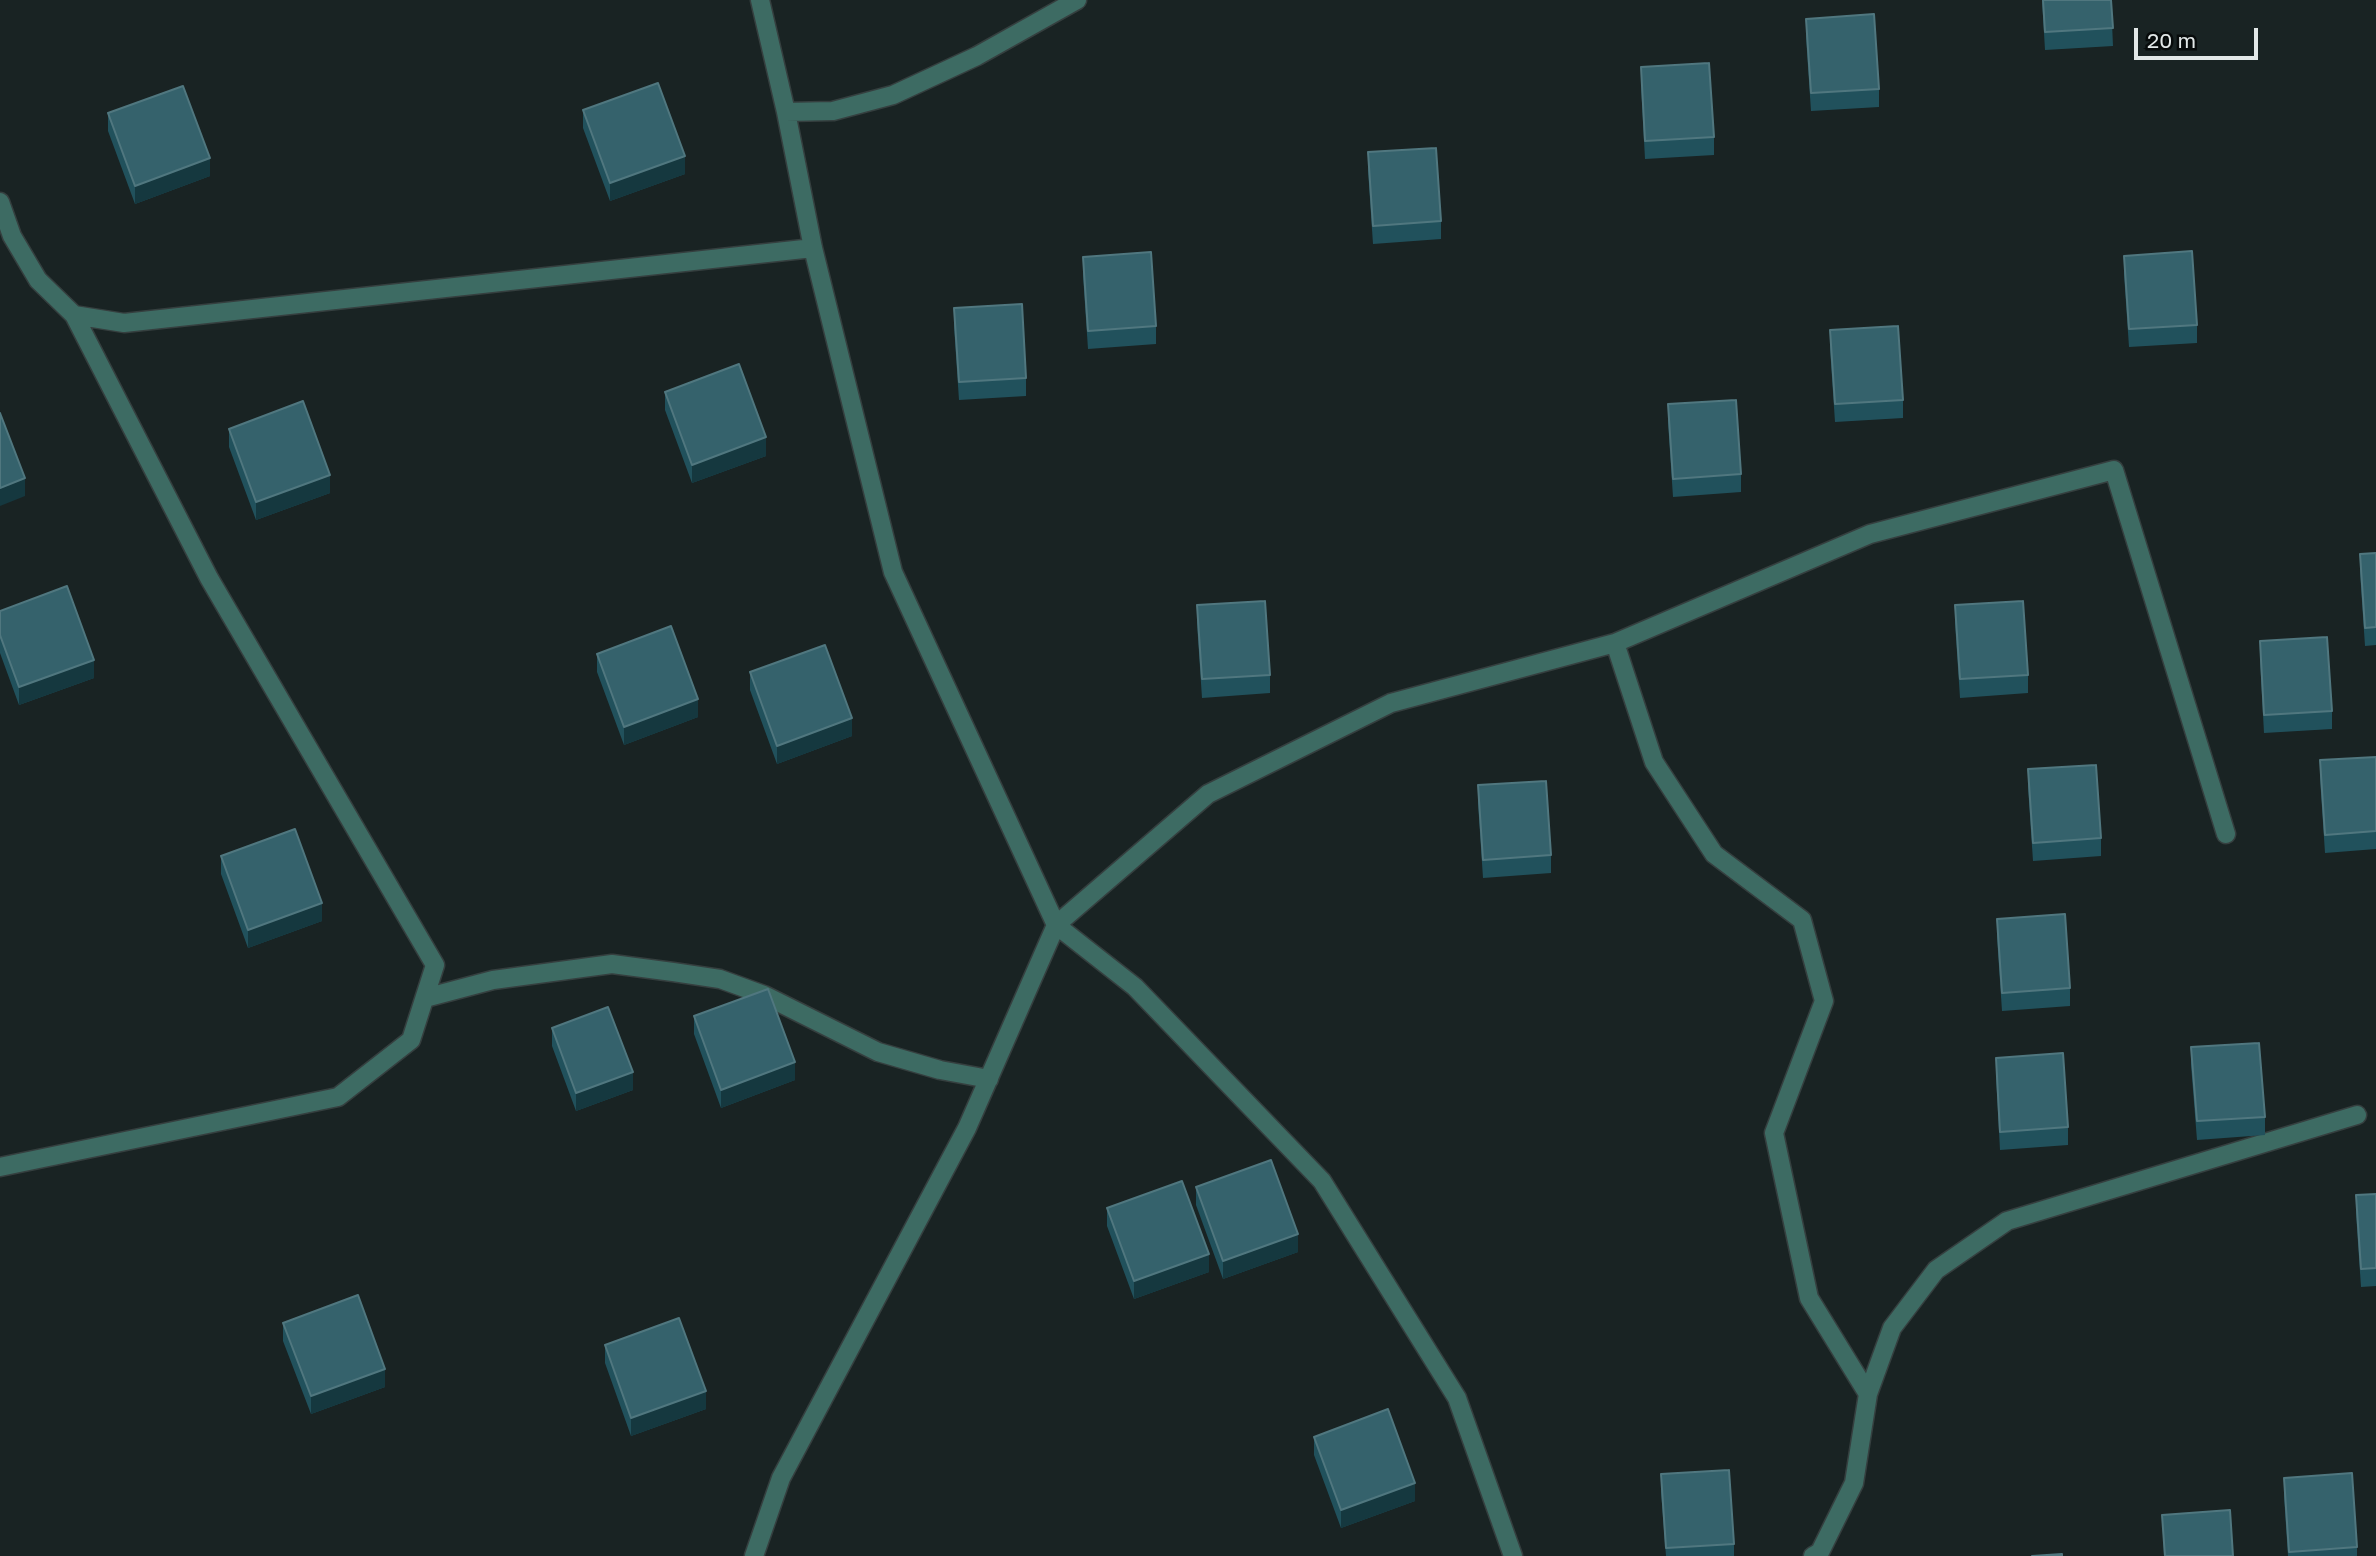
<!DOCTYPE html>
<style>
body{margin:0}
#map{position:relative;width:2376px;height:1556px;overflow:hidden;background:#192323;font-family:"Golos Text",sans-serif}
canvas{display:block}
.scale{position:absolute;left:2134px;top:28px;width:124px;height:32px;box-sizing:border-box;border:4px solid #e2e8e8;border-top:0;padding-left:9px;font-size:21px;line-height:24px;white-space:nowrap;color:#e2e8e8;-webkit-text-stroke:5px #070b0b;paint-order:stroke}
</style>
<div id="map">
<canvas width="2376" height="1556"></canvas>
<div class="scale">20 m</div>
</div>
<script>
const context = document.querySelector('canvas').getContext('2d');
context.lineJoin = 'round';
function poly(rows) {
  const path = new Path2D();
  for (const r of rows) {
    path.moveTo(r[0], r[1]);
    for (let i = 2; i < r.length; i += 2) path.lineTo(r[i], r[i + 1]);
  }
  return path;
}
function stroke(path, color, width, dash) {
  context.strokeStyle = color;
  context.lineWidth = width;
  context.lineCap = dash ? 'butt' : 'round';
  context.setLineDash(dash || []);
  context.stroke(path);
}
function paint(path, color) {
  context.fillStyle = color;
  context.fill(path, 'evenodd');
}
const minor = poly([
 [760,0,786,112,813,248,893,572,1056,925,1135,987,1322,1181,1457,1398,1513,1556],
 [786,112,833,111,893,95,977,56,1077,0],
 [0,202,12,236,38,280,74,315,124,323,813,248],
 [1615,643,1654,762,1714,854,1802,920,1824,1001,1774,1133,1809,1298,1868,1394],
 [425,998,493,980,612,964,673,972,720,979,764,995,878,1052,940,1070,989,1079],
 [0,1167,338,1097,411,1040,435,965,209,578,74,315],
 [754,1556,781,1478,967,1128,1056,925,1208,794,1391,703,1615,643,1870,534,2114,470,2226,834],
 [1813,1556,1820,1552,1854,1483,1868,1394,1892,1328,1936,1270,2007,1221,2357,1115]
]);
stroke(minor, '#353f3f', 21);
stroke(minor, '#3d6b63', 18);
paint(poly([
 [2042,0,2111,0,2113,46,2045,50],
 [1806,19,1879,89,1879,107,1811,111,1806,37],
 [1641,67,1714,137,1714,155,1645,159,1641,85],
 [583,110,685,174,610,201,583,128],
 [108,113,210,176,135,204,108,131],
 [1368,152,1441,221,1441,239,1373,244,1368,170],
 [2124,256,2197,325,2197,343,2129,347,2124,274],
 [1083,257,1156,326,1156,344,1088,349,1083,275],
 [954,308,1026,378,1026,396,959,400,954,326],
 [1830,330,1903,400,1903,418,1835,422,1830,348],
 [665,392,766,456,692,483,665,410],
 [1668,404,1741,474,1741,492,1673,497,1668,422],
 [229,429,330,493,256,520,229,447],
 [2376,553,2376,645,2365,646,2360,572,2360,554],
 [1197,605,1270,675,1270,693,1202,698,1197,623],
 [1955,605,2028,675,2028,693,1960,698,1955,623],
 [0,611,94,678,19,705,0,653],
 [2260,641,2332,711,2332,729,2264,733,2260,659],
 [597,654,698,717,624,745,597,672],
 [750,672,852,736,777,764,750,690],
 [2376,757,2376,849,2325,853,2320,778,2320,760],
 [2028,769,2101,838,2101,856,2033,861,2028,787],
 [1478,785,1551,855,1551,873,1483,878,1478,803],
 [221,856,322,921,248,948,221,874],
 [1997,919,2070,988,2070,1006,2002,1011,1997,937],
 [694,1016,795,1080,721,1108,694,1034],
 [552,1028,633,1090,576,1111,552,1046],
 [2191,1047,2265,1117,2265,1135,2197,1140,2191,1065],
 [1996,1058,2068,1127,2068,1145,2000,1150,1996,1076],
 [1196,1187,1298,1252,1223,1279,1196,1205],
 [2376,1194,2376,1286,2361,1287,2356,1213,2356,1195],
 [1107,1208,1209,1272,1134,1299,1107,1226],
 [283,1323,385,1387,311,1414,283,1341],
 [605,1345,706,1409,631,1436,605,1363],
 [1314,1437,1415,1501,1341,1528,1314,1455],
 [1661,1474,1734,1544,1734,1556,1666,1556,1661,1492],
 [2284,1478,2357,1547,2357,1556,2288,1556,2284,1496],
 [2162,1515,2233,1556,2164,1556]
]), '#21515c');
paint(poly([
 [685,156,685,174,610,201,610,183],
 [210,158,210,176,135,204,135,186],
 [766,437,766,456,692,483,692,465],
 [330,475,330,493,256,520,256,502],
 [25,478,25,496,0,506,0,488],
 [94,660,94,678,19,705,19,687],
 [698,699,698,717,624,745,624,727],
 [852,718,852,736,777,764,777,746],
 [322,903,322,921,248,948,248,930],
 [795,1062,795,1080,721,1108,721,1090],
 [633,1072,633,1090,576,1111,576,1093],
 [1298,1234,1298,1252,1223,1279,1223,1261],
 [1209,1254,1209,1272,1134,1299,1134,1281],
 [385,1369,385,1387,311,1414,311,1396],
 [706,1391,706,1409,631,1436,631,1418],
 [1415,1483,1415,1501,1341,1528,1341,1510]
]), '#15383f');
const building = poly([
 [2043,0,2111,0,2113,28,2045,32,2043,0],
 [1874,14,1879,89,1811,93,1806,19,1874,14],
 [1709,63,1714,137,1645,141,1641,67,1709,63],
 [658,83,685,156,610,183,583,110,658,83],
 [183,86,210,158,135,186,108,113,183,86],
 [1436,148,1441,221,1373,226,1368,152,1436,148],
 [2192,251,2197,325,2129,329,2124,256,2192,251],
 [1151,252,1156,326,1088,331,1083,257,1151,252],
 [1022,304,1026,378,959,382,954,308,1022,304],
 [1898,326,1903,400,1835,404,1830,330,1898,326],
 [739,364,766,437,692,465,665,392,739,364],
 [1736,400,1741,474,1673,479,1668,404,1736,400],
 [303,401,330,475,256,502,229,429,303,401],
 [0,413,25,478,0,488,0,413],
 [2376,553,2376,627,2365,628,2360,554,2376,553],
 [67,586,94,660,19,687,0,635,0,611,67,586],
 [1265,601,1270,675,1202,679,1197,605,1265,601],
 [2023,601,2028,675,1960,679,1955,605,2023,601],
 [671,626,698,699,624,727,597,654,671,626],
 [2327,637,2332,711,2264,715,2260,641,2327,637],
 [825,645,852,718,777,746,750,672,825,645],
 [2376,757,2376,831,2325,835,2320,760,2376,757],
 [2096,765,2101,838,2033,843,2028,769,2096,765],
 [1546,781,1551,855,1483,860,1478,785,1546,781],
 [295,829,322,903,248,930,221,856,295,829],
 [2065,914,2070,988,2002,993,1997,919,2065,914],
 [768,989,795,1062,721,1090,694,1016,768,989],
 [608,1007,633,1072,576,1093,552,1028,608,1007],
 [2259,1043,2265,1117,2197,1121,2191,1047,2259,1043],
 [2063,1053,2068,1127,2000,1132,1996,1058,2063,1053],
 [1271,1160,1298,1234,1223,1261,1196,1187,1271,1160],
 [1182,1181,1209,1254,1134,1281,1107,1208,1182,1181],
 [2376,1194,2376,1268,2361,1269,2356,1195,2376,1194],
 [358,1295,385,1369,311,1396,283,1323,358,1295],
 [679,1318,706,1391,631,1418,605,1345,679,1318],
 [1388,1409,1415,1483,1341,1510,1314,1437,1388,1409],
 [1729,1470,1734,1544,1666,1548,1661,1474,1729,1470],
 [2352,1473,2357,1547,2289,1552,2284,1478,2352,1473],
 [2230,1510,2233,1556,2165,1556,2162,1515,2230,1510],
 [2062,1554,2062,1556,2032,1556,2062,1554]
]);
paint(building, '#35626c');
stroke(building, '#50777f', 2);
</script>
